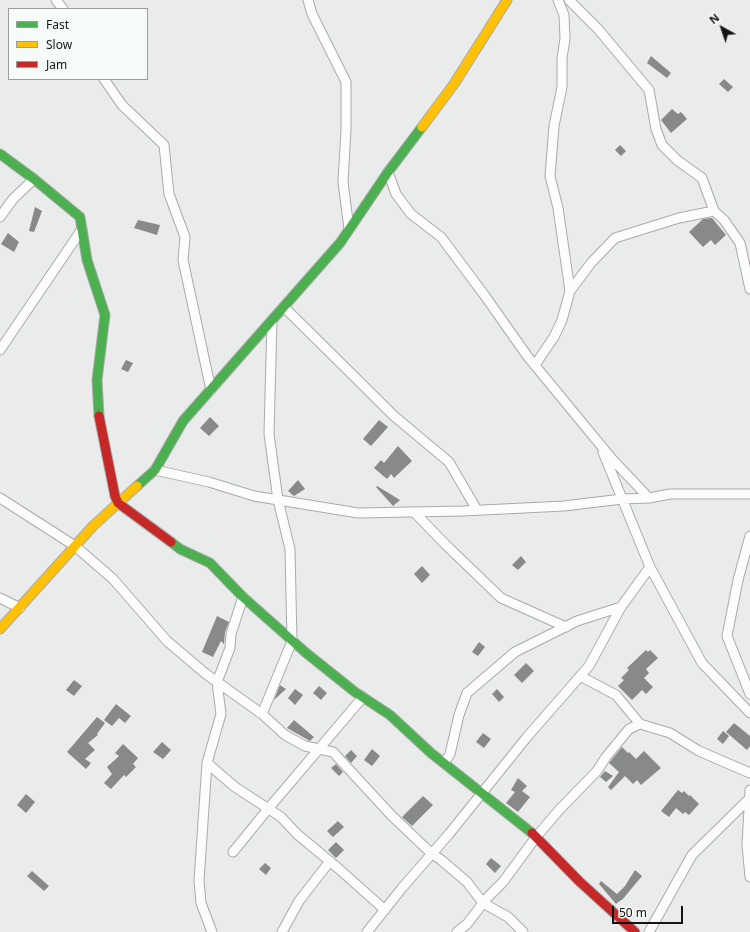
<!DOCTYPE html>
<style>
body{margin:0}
#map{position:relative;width:750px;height:932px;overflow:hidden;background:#eaebeb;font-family:"Noto Sans",sans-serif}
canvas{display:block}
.legend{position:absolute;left:8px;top:8px;width:140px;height:72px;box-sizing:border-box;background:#f6faf8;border:1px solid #9b9e9d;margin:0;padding:5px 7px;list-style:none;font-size:12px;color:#131414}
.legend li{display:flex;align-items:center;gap:8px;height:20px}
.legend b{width:20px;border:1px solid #9b9e9d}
.north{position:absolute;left:702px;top:8px;width:40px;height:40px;-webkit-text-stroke:3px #f6faf8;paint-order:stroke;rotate:320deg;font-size:11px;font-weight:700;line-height:16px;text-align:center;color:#131414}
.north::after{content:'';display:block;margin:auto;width:14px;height:18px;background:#131414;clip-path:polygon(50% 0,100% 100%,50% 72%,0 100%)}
.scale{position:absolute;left:612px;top:906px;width:71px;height:18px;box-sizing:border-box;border:2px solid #131414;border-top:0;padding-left:5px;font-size:12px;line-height:14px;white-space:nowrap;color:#131414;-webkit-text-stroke:3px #f6faf8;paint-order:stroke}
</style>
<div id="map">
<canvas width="750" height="932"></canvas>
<ul class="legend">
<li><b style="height:5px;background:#4caf50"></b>Fast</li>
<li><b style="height:5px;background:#ffc107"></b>Slow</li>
<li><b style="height:5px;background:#c62828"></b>Jam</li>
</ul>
<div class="north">N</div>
<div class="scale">50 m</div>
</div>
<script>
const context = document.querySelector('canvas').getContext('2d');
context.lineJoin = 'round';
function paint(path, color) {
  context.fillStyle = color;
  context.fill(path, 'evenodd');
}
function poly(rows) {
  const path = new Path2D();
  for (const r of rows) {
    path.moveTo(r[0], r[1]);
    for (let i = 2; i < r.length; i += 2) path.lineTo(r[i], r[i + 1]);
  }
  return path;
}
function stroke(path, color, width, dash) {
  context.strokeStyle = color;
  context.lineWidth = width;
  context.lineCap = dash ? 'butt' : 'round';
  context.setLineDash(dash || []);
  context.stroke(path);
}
paint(poly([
 [651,56,671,73,667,78,647,63],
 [724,79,733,87,728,92,719,84],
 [672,109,678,114,681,112,687,119,671,133,661,120],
 [620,145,626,151,621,156,615,150],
 [35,207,42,211,34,232,29,231],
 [712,218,726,235,715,245,711,240,703,247,689,232,703,219],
 [138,220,160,225,157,235,134,228],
 [8,233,19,242,14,252,1,244],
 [126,360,133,363,128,372,121,369],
 [210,417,219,426,209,436,200,428],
 [379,420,388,427,371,446,363,439],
 [398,446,412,461,394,478,391,474,387,479,374,468,381,460,384,463],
 [298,480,305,489,294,496,288,491],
 [377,486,400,500,393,506,376,487],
 [521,556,526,562,518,570,512,565],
 [422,566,430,575,422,583,414,574],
 [217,616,229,622,225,632,224,644,221,641,213,657,202,652],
 [479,642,485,647,478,656,472,652],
 [646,650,648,652,650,650,658,658,646,669,649,673,644,678,653,687,646,694,642,690,632,700,618,686,624,680,621,678,629,670,627,668],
 [526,663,534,671,522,683,514,675],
 [74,680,82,686,74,696,66,690],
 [280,685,286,689,274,700],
 [319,686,327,693,321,700,313,693],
 [295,689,303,695,295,705,288,698],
 [497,689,504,697,499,702,492,694],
 [116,704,131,716,125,723,119,718,112,726,104,720],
 [97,717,105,723,97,734,98,735,88,743,95,750,85,759,91,763,86,769,67,752],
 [294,720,314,737,310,741,287,728],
 [734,723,750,736,750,746,747,750,726,732],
 [723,731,729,736,723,744,717,739],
 [483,733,491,739,484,748,476,742],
 [162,742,171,750,163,759,153,752],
 [123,744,138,758,133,764,136,767,126,777,124,775,111,789,104,783,112,774,107,767,119,756,115,753],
 [622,747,628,753,629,752,636,759,644,751,661,768,641,785,637,780,633,784,625,776,611,790,608,787,619,772,609,763],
 [372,749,380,756,372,766,364,760],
 [351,750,357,756,351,763,345,756],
 [336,764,343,772,339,776,331,768],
 [605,771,613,776,606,782,600,777],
 [518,778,527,786,522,791,530,797,518,812,506,803,515,792,511,790],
 [678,790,682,793,684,791,689,796,690,795,699,804,689,815,685,812,683,814,676,808,669,817,661,811],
 [26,794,35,802,26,813,17,805],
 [423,796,433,805,412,826,402,817],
 [338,821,344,827,333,837,327,831],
 [336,842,344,850,336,858,328,850],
 [491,858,501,866,495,873,486,864],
 [265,863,271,868,266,875,259,869],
 [635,870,642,876,622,900,621,900,616,904,599,884,601,881,617,894,625,886],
 [32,871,49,886,44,891,27,876]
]), '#888989');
const street = poly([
 [56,0,63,9],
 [308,0,312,14,346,82,346,129,343,182,349,229],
 [558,0,564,15,565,39,562,58,562,87,554,126,550,176,558,208,570,291],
 [569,0,598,29,649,90,656,129,662,145,677,160,702,178,714,211,724,220,740,243,750,289],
 [104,79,122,105,164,145,169,194,185,237,183,260,211,390],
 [388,172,396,194,411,214,441,237,485,296,528,357,612,459,649,498],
 [0,217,13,199,34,179],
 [284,307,394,416,449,462,477,510],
 [0,350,82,229],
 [535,365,554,337,562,320,570,291,591,263,615,238,679,218,714,211],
 [603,452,650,567,702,663,750,713],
 [155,470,209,482,254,496,358,513,463,511,564,506,622,499,649,498,670,494,750,494],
 [0,498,75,546,113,579,167,641,206,674,262,714,285,735,305,746,333,752,391,815,432,854,440,859,467,882,483,903,508,917,523,932],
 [414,512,445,544,501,598,566,627],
 [750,536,738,580,727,636,750,694],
 [0,598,20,608],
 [580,676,616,695,640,724,670,733,699,751,750,773],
 [262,714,292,641,290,549,278,500,269,434,272,321],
 [207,763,235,787,281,817,297,834,339,869,385,910],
 [444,763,450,754,459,715,467,693,515,652,577,621,621,607],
 [750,790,747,845,750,877],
 [233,852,268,809,363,697],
 [212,932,201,903,199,881,207,763,221,714,217,682,230,648,231,634,243,597],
 [282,932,299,901,330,861],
 [367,932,402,888,449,834,527,737,589,666,621,607,650,567],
 [457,932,467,924,487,898,503,882,536,837,560,809,597,771,606,757,629,729,640,724],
 [649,932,692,855,749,799]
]);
const fast = poly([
 [0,154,34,179,80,217,87,260,105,315,97,380,99,416],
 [137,486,155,470,183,421,340,243,388,172,422,127],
 [171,542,180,549,210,563,243,597,305,652,355,692,390,715,431,753,532,833]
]);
const slow = poly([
 [422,127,454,84,507,0],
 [0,629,93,526,137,486]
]);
const jam = poly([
 [99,416,115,496,118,503,171,542],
 [532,833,580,882,635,932]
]);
stroke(street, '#a9abaa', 11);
stroke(fast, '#a9abaa', 11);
stroke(slow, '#a9abaa', 11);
stroke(jam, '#a9abaa', 11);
stroke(street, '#fcfcfc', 9);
stroke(fast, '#4caf50', 9);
stroke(slow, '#ffc107', 9);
stroke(jam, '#c62828', 9);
</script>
